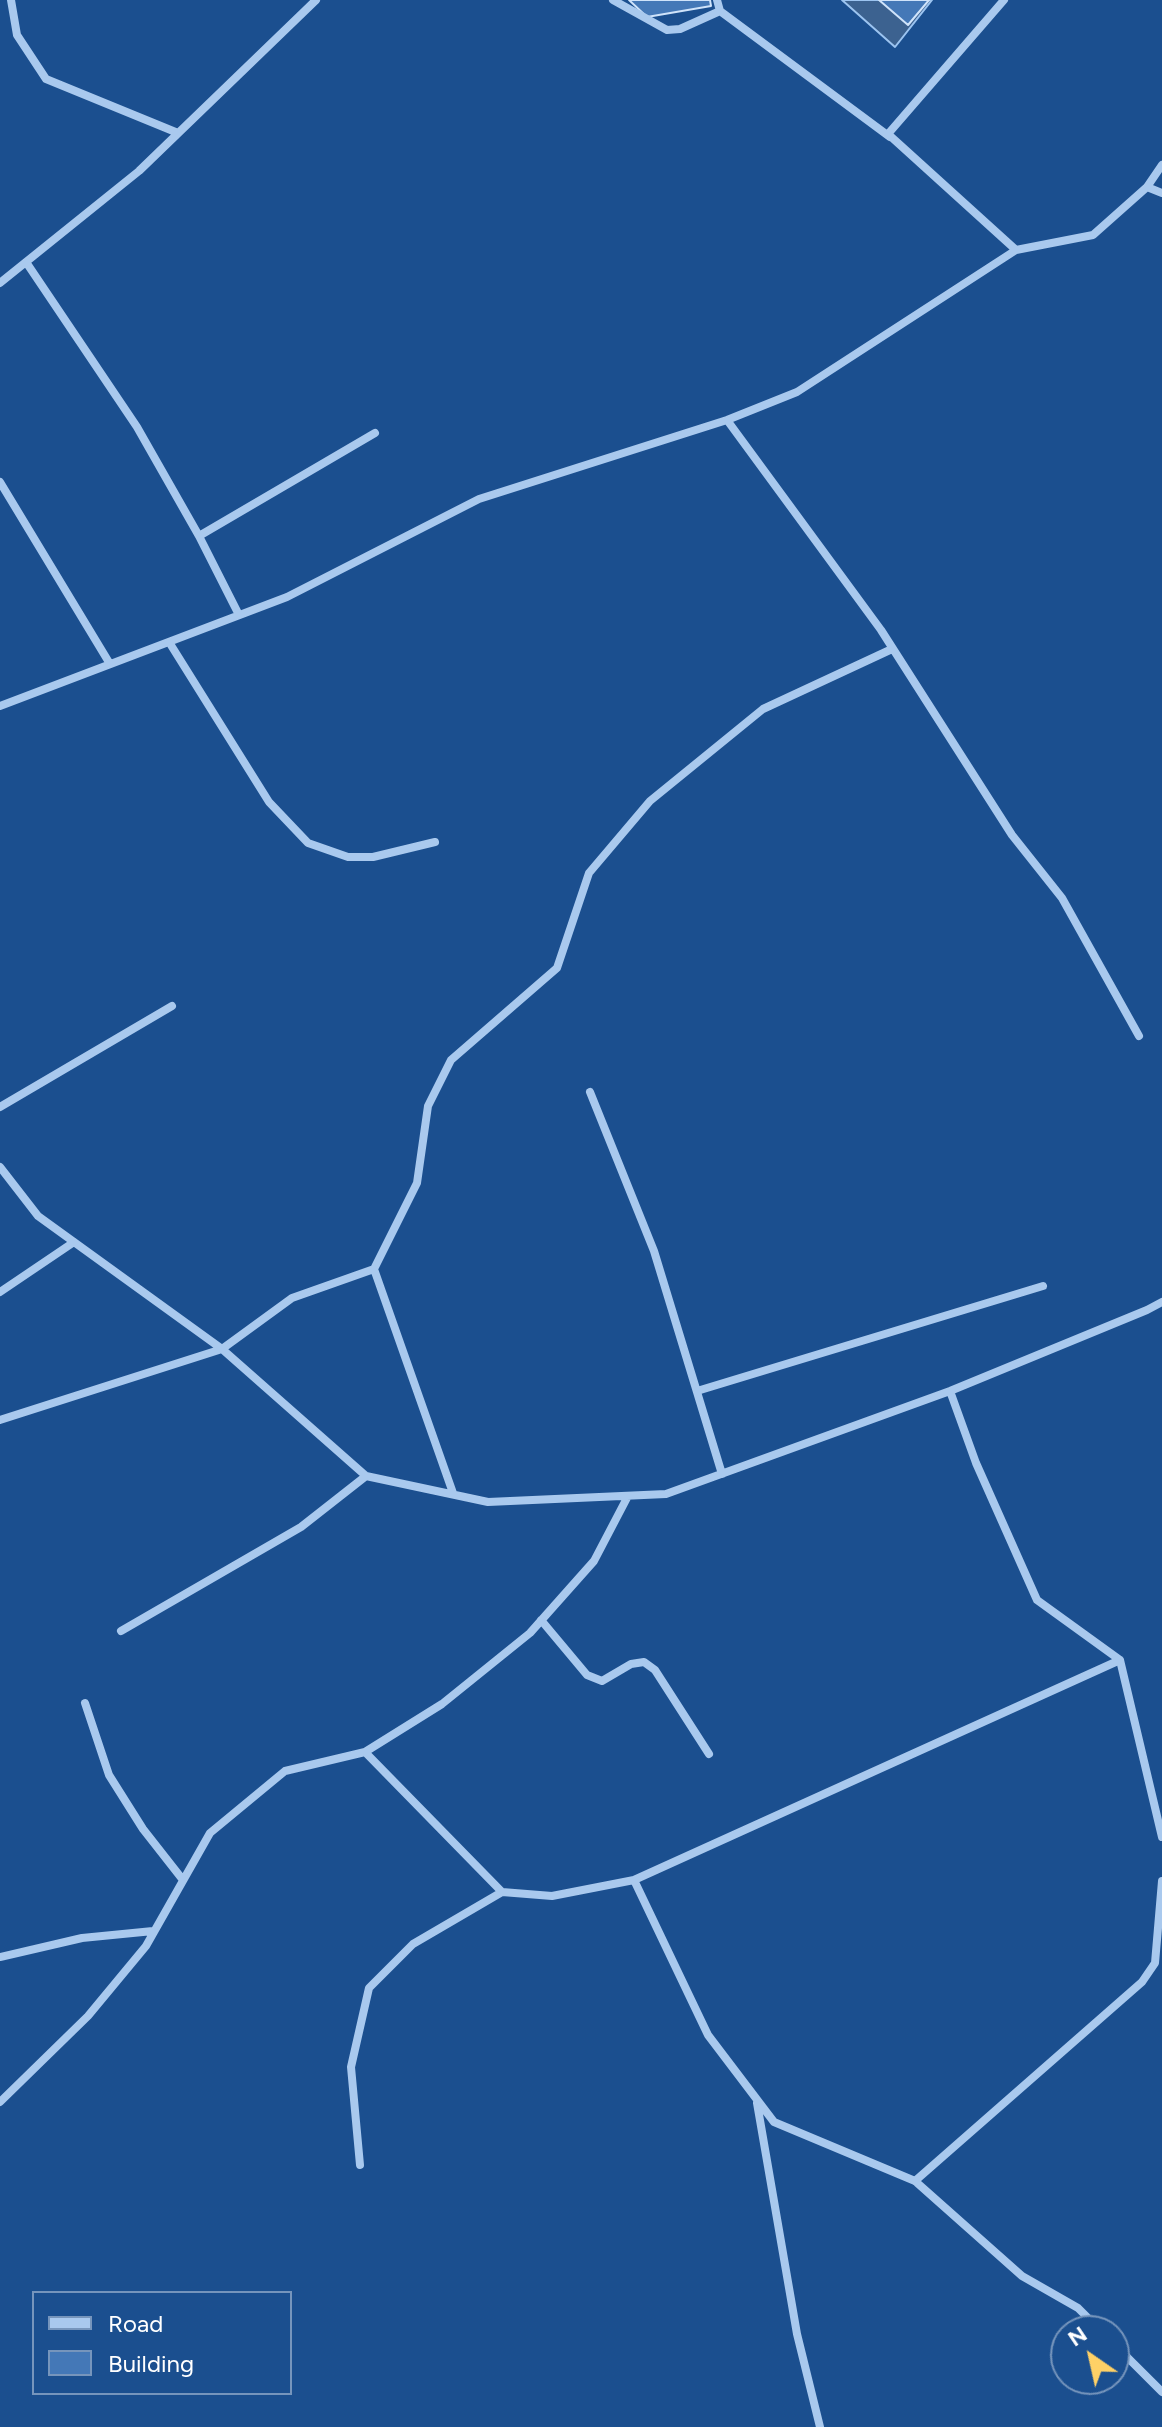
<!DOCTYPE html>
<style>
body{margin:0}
#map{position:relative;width:1162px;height:2427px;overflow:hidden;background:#1b4f8f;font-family:Figtree,sans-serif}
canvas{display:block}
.legend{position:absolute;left:32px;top:2291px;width:260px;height:104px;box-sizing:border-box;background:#1b4f8f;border:2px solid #7695bc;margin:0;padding:10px 14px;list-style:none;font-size:24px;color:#fff}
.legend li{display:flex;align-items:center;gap:16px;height:40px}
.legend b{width:40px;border:2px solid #7695bc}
.north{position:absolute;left:1050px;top:2315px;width:80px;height:80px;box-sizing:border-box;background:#1b4f8f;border:2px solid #7695bc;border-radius:50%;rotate:326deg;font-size:22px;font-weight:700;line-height:32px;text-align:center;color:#fff}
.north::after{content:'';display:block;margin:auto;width:28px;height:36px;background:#ffd166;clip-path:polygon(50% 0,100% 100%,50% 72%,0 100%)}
</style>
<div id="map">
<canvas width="1162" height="2427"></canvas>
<ul class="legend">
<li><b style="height:10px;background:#a9c9ee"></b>Road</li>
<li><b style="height:22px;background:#4478b7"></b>Building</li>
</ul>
<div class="north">N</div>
</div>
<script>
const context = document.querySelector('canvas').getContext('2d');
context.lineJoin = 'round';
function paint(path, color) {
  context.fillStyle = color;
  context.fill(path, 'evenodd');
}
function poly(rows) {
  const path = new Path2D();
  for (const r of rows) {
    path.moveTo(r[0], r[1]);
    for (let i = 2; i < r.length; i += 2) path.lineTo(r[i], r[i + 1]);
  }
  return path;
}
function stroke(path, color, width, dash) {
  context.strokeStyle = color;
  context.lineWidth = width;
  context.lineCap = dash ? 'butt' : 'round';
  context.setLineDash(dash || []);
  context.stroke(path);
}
const water = poly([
 [842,0,932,0,895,47,842,0]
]);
paint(water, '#3c6290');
stroke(water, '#9cc4f0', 2);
const building = poly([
 [629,0,710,0,711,6,647,17,629,0],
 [879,0,929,0,908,25,879,0]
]);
paint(building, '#4478b7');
stroke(building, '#cfe3fa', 2);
stroke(poly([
 [11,0,17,35,46,79,178,133],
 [613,0,667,30,680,29,720,11],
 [717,0,720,11,890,137],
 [1147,187,1162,193],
 [1016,250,1093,235,1147,187,1162,165],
 [26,262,137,427,199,536,239,615],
 [0,283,139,171,316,0],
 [727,420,881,630,1012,835,1062,898,1139,1036],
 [0,482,110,664],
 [199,536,375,433],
 [169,642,269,802,308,843,348,857,373,857,435,842],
 [0,706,287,597,479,499,727,420,797,392,1016,250,888,134,1004,0],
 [590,1092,654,1251,722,1474],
 [0,1107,172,1006],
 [0,1167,38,1216,222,1349,366,1476,488,1502,666,1494,950,1391,1147,1310,1162,1302],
 [0,1292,74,1242],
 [697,1391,1043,1286],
 [950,1391,976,1463,1037,1600,1120,1660,1162,1837],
 [0,1420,222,1349,292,1298,374,1269],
 [453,1493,374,1269,417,1183,428,1106,451,1060,557,968,589,873,650,801,763,709,892,649],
 [541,1620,587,1675,602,1681,631,1664,644,1662,655,1670,709,1754],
 [121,1631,301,1527,366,1476],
 [85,1703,109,1775,143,1829,183,1880],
 [365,1752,502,1892,552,1896,634,1880,1120,1660],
 [634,1880,708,2035,774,2122,915,2181,1022,2276,1078,2308,1101,2331],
 [0,1957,82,1938,153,1931],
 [0,2102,88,2016,146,1946,210,1833,285,1771,365,1752,442,1704,530,1633,594,1561,628,1496],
 [757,2103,797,2334,820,2427],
 [360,2165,351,2067,369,1988,413,1944,502,1892],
 [915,2181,1142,1982,1155,1963,1162,1881],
 [1114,2344,1162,2392]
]), '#a9c9ee', 8);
</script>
